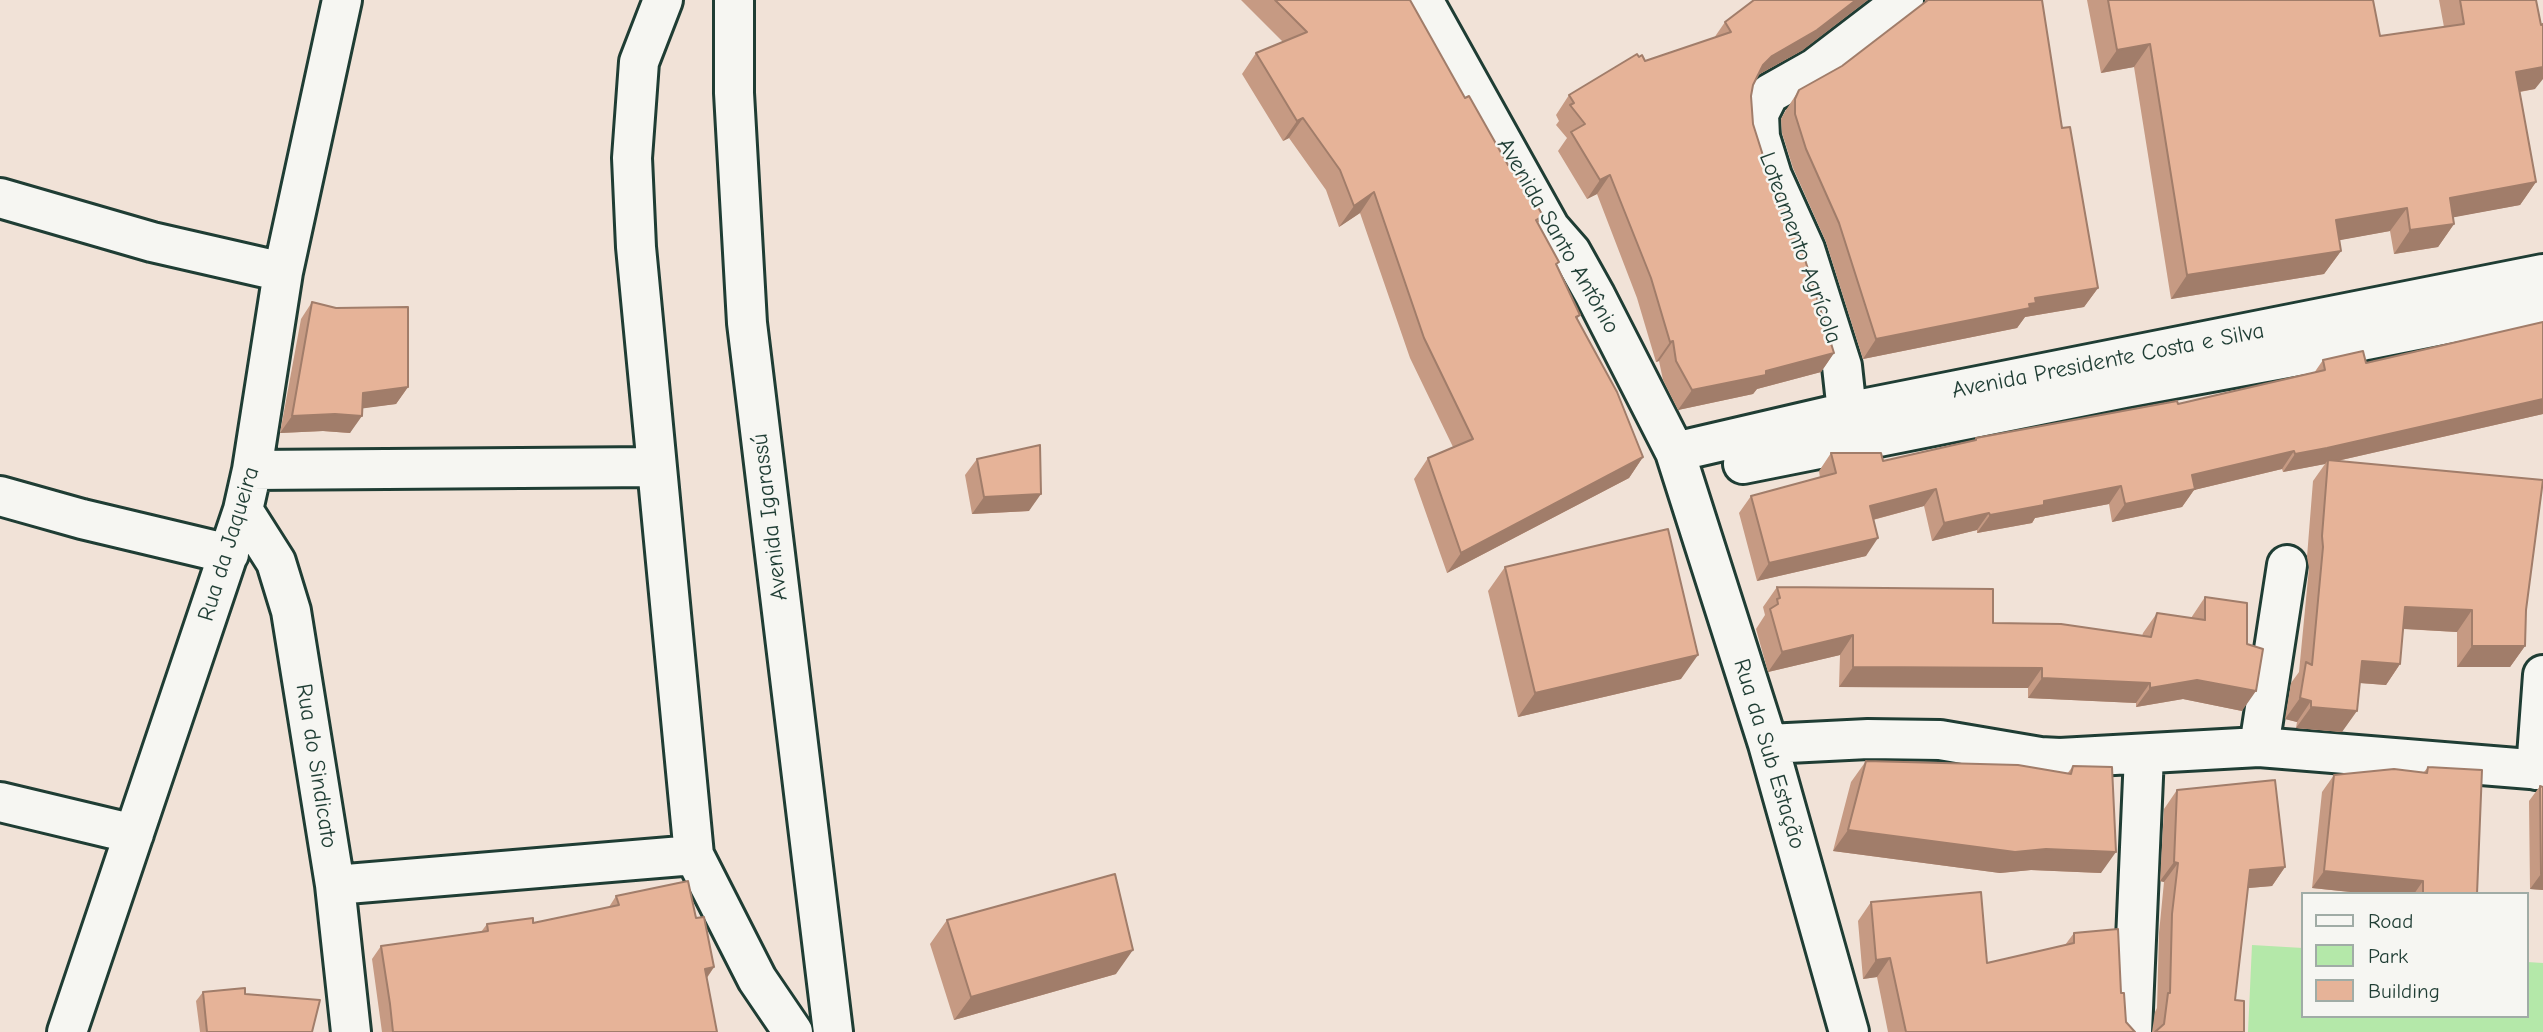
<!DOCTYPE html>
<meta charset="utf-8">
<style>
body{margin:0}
#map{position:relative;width:2543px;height:1032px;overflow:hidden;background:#f1e2d7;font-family:"Comic Neue",sans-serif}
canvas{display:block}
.legend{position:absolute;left:2301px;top:892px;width:228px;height:126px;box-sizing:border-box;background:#f6f6f2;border:2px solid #a0aca6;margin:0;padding:9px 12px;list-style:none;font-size:21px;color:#1f3d34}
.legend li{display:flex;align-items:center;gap:14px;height:35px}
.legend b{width:35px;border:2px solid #a0aca6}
</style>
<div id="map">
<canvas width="2543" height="1032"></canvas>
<ul class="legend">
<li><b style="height:9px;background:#f6f6f2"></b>Road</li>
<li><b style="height:19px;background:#b4e8a9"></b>Park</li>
<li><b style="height:19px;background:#e6b398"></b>Building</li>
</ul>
</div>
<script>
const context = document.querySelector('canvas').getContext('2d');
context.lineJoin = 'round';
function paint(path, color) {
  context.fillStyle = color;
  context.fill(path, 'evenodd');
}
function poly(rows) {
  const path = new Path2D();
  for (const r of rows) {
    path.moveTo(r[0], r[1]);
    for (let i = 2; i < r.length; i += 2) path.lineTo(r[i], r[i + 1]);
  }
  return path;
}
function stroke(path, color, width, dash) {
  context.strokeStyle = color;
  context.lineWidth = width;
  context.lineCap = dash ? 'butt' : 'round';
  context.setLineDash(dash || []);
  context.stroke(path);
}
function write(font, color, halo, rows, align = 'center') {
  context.font = font + ' "Comic Neue",sans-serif';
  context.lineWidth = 5;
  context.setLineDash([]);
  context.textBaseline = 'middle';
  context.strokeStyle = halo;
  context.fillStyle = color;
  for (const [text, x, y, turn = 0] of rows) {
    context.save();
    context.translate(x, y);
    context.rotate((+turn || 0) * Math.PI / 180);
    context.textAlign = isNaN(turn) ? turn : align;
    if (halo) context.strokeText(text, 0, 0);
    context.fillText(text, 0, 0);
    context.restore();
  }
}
paint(poly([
 [2252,945,2303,948,2303,1016,2527,1016,2527,962,2543,963,2543,1032,2248,1032]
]), '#b4e8a9');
const minor = poly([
 [663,0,639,62,632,158,636,247,694,855,757,979,793,1032],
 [1423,0,1550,228,1571,252,1595,295,1675,452,1768,744,1849,1032],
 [0,198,152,242,283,272],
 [1847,438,1847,412,1842,366,1805,249,1772,176,1760,137,1759,114,1769,94,1815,68,1904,0],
 [1675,452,1847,412,2543,274],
 [1743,464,2124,388,2325,351,2366,340,2543,305],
 [252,470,655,467],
 [0,496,82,519,229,554],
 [243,510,276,562,291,611,335,885,351,1032],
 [1768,744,1868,739,1940,740,2040,757,2060,758,2259,747,2543,770],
 [2259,747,2287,565],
 [2536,770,2543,675],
 [0,802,134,834],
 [335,885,694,855],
 [67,1032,243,510,252,470,283,272,342,0],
 [2132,1032,2144,755]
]);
const primary = poly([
 [734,0,734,93,747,323,833,1032]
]);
stroke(minor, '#1f3d34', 44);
stroke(primary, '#1f3d34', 44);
stroke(minor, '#f6f6f2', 38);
stroke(primary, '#f6f6f2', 38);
paint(poly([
 [1241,0,1410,0,1465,98,1508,165,1543,216,1538,223,1580,315,1577,319,1643,457,1629,478,1447,573,1414,479,1428,458,1453,447,1410,358,1360,213,1339,227,1326,190,1289,138,1283,141,1242,74,1256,53,1283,42],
 [1925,0,2042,0,2062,128,2098,288,2084,307,2025,317,2017,328,1863,359,1826,242,1793,168,1782,133,1781,119,1786,110,1799,90,1842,66,1925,2],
 [2087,0,2373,0,2380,36,2444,27,2439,0,2536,0,2535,89,2520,92,2536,182,2520,205,2453,217,2454,224,2438,247,2394,254,2390,231,2339,240,2341,251,2324,274,2171,299,2134,67,2101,73],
 [1725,22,1803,50,1758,75,1753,85,1751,96,1753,124,1766,165,1834,353,1821,372,1757,389,1753,394,1678,410,1663,380,1659,361,1656,362,1637,298,1597,194,1587,199,1558,151,1567,138,1556,125,1559,121,1556,115,1569,95,1639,57,1645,61,1714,38],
 [312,302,408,387,396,404,362,408,350,433,323,431,280,433,301,319],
 [2543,322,2543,414,2337,461,2526,610,2525,646,2510,667,2457,667,2457,632,2403,629,2400,664,2386,685,2360,683,2342,732,2296,728,2297,722,2285,719,2291,683,2299,672,2309,568,2307,557,2313,481,2325,464,2283,472,2282,469,2194,490,2182,507,2112,522,2109,504,2035,518,2032,523,1977,533,1977,530,1932,541,1924,506,1873,520,1866,556,1757,581,1739,513,1751,496,1820,478,1819,471,1831,453,1883,461,1974,441,1976,438,2178,404,2314,373,2323,360,2366,363],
 [977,459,1029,511,972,514,965,475],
 [1505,567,1681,679,1518,717,1488,591],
 [1777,587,1993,623,2142,636,2143,633,2157,613,2191,618,2205,597,2242,711,2183,699,2136,707,2136,703,2028,698,2028,688,1839,687,1840,655,1768,672,1756,629,1765,615,1763,607],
 [1866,761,2067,774,2073,766,2101,873,2031,870,2000,873,1833,851,1851,782],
 [2428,767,2477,894,2370,894,2312,888,2322,792,2334,775,2424,772],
 [2540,786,2543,787,2543,890,2530,889,2529,801],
 [2177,790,2285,867,2272,886,2248,888,2235,1000,2244,1032,2152,1032,2155,1012,2157,1008,2159,933,2164,882,2160,881,2164,809],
 [616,896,696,918,714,967,707,978,717,1032,382,1032,372,959,381,946,481,932,487,924,533,923,609,907],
 [1871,902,1987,963,2065,945,2074,933,2121,993,2126,1022,2135,1032,1888,1032,1877,977,1863,979,1858,921],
 [947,920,1116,974,954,1020,930,944],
 [203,992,245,994,312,1032,200,1032,196,1001]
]), '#c69a83');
paint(poly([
 [1856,0,1868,0,1803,50,1758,75,1763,65,1772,56],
 [2150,44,2134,67,2101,73,2117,50],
 [2543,67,2543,79,2535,89,2500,95,2516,72],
 [1303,118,1289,138,1283,141,1297,121],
 [1610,175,1597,194,1587,199,1600,180],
 [2536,182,2520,205,2434,221,2450,198],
 [1374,192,1360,213,1339,227,1354,206],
 [2407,208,2390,231,2319,244,2336,220],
 [2454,224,2438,247,2394,254,2410,230],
 [2341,251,2324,274,2171,299,2187,275],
 [2098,288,2084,307,2025,317,2017,328,1863,359,1876,339,2035,298],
 [1673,341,1659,361,1656,362,1670,342],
 [1834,353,1821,372,1757,389,1753,394,1678,410,1692,390],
 [408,387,396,404,351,410,363,393],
 [2543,399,2543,414,2328,463,2328,460,2325,464,2283,472,2295,454],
 [335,414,362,416,350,433,323,431,280,433,292,416],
 [2294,451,2282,469,2194,490,2182,507,2112,522,2125,504,2192,475],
 [1643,457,1629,478,1447,573,1461,553],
 [2121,486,2109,504,2035,518,2032,523,1977,533,1990,515,2044,501],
 [1936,489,1924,506,1857,524,1870,506],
 [1041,494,1029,511,972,514,984,497],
 [1989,513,1977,530,1932,541,1944,523],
 [1878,538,1866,556,1757,581,1769,563],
 [2405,607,2472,610,2457,632,2390,628],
 [1853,635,1840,655,1768,672,1782,652],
 [2472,646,2525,646,2510,667,2457,667],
 [1698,655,1681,679,1518,717,1535,693],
 [2362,661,2400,664,2386,685,2347,682],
 [1853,667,2042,668,2028,688,1839,687],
 [2042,678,2150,683,2136,703,2028,698],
 [2197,680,2256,691,2242,711,2183,699,2136,707,2150,688],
 [2300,698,2311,701,2297,722,2285,719],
 [2311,707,2357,711,2342,732,2296,728],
 [1848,830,2046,849,2116,852,2101,873,2031,870,2000,873,1833,851],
 [2174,862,2178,863,2164,882,2160,881],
 [2285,867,2272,886,2237,889,2250,870],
 [2324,871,2423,881,2414,894,2370,894,2312,888],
 [2541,874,2543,874,2543,890,2530,889],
 [1133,950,1116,974,954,1020,971,997],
 [1890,958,1877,977,1863,979,1876,960],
 [714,967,705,980,705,969]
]), '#a17d6a');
const building = poly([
 [1275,0,1410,0,1465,98,1469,96,1508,165,1513,163,1543,216,1536,220,1559,262,1556,264,1580,315,1576,317,1617,392,1643,457,1461,553,1428,458,1473,439,1424,338,1374,192,1354,206,1340,170,1303,118,1297,121,1256,53,1307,32,1275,0],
 [1754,0,1856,0,1817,30,1772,56,1763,65,1753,85,1751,96,1753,124,1766,165,1798,237,1834,353,1766,371,1766,375,1692,390,1676,361,1673,341,1670,342,1651,278,1610,175,1600,180,1571,132,1585,124,1570,105,1574,103,1569,95,1637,54,1639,57,1642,55,1645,61,1731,32,1725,22,1754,0],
 [1928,0,2042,0,2062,128,2070,127,2098,288,2035,298,2036,303,2029,304,2030,308,1876,339,1839,223,1806,149,1795,114,1795,99,1799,90,1842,66,1928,0],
 [2108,0,2373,0,2380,36,2464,24,2460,0,2536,0,2541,25,2543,24,2543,67,2516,72,2536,182,2450,198,2454,224,2410,230,2407,208,2336,220,2341,251,2187,275,2150,44,2117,50,2108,0],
 [312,302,336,308,408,307,408,387,363,393,362,416,335,414,292,416,312,302],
 [2543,322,2543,399,2327,448,2295,454,2294,451,2192,475,2195,489,2125,504,2121,486,2044,501,2044,505,1990,515,1989,513,1944,523,1936,489,1870,506,1878,538,1769,563,1751,496,1836,473,1831,453,1881,453,1883,461,1976,440,1976,438,2177,401,2178,404,2325,370,2323,360,2363,351,2366,363,2543,322],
 [1040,445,1041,494,984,497,977,459,1040,445],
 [2328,460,2543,480,2526,610,2525,646,2472,646,2472,610,2405,607,2400,664,2362,661,2357,711,2311,707,2311,701,2300,698,2306,662,2312,665,2323,547,2322,536,2328,460],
 [1668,529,1698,655,1535,693,1505,567,1668,529],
 [1777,587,1993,589,1993,623,2061,624,2151,637,2157,613,2205,620,2205,597,2247,603,2247,644,2263,649,2256,691,2197,680,2150,688,2150,683,2042,678,2042,668,1853,667,1853,635,1782,652,1770,609,1778,604,1777,599,1780,598,1777,587],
 [1866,761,2018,765,2071,774,2073,766,2112,767,2116,852,2046,849,2015,852,1848,830,1866,761],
 [2428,767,2482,770,2477,894,2423,894,2423,881,2324,871,2334,775,2394,769,2427,773,2428,767],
 [2275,780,2285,867,2250,870,2235,1000,2244,1001,2244,1032,2155,1032,2164,1024,2168,993,2170,993,2172,914,2178,863,2174,862,2177,790,2275,780],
 [2540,786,2543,787,2543,874,2541,874,2540,786],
 [1115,874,1133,950,971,997,947,920,1115,874],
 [688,881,696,918,704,917,714,967,705,969,717,1032,393,1032,390,1004,381,946,488,931,487,924,533,918,533,923,619,905,616,896,688,881],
 [1981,892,1987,963,2074,943,2074,933,2118,929,2121,993,2124,993,2126,1022,2135,1032,1906,1032,1890,958,1876,960,1871,902,1981,892],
 [245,988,245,994,320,1000,312,1032,207,1032,203,992,245,988]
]);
paint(building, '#e6b398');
stroke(building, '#a17d6a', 2);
write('23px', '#1f3d34', '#f6f6f2', [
 ["Avenida Santo Antônio",1558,236,60],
 ["Loteamento Agrícola",1800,248,70],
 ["Avenida Presidente Costa e Silva",2108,361,-11],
 ["Avenida Igarassú",770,517,-97],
 ["Rua da Jaqueira",229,544,-73],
 ["Rua da Sub Estação",1769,754,73],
 ["Rua do Sindicato",316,766,81]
]);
</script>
